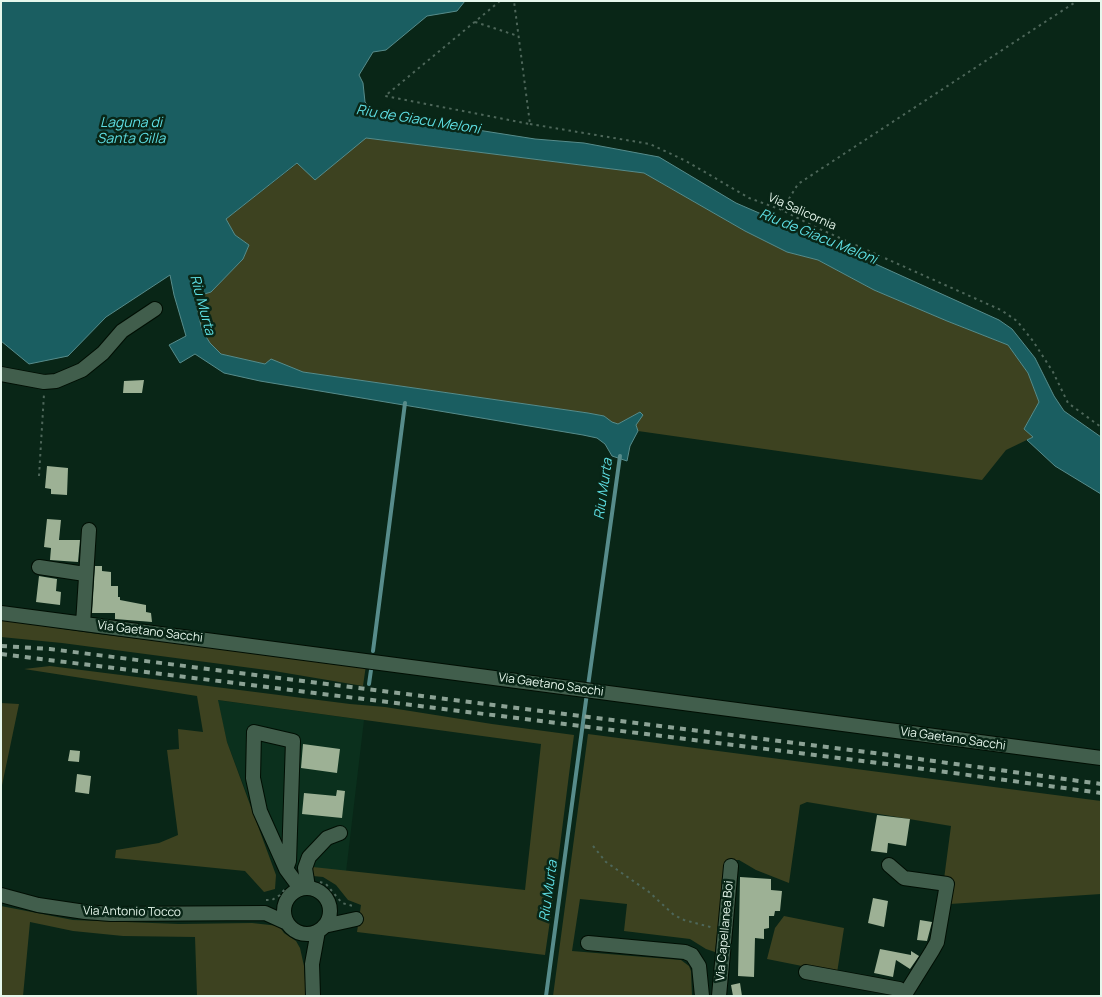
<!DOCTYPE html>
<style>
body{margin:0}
#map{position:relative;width:1102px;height:997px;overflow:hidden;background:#092617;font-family:Manrope,sans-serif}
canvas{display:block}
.frame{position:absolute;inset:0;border:2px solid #e6f7ec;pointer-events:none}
</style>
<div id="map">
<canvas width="1102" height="997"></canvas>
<div class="frame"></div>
</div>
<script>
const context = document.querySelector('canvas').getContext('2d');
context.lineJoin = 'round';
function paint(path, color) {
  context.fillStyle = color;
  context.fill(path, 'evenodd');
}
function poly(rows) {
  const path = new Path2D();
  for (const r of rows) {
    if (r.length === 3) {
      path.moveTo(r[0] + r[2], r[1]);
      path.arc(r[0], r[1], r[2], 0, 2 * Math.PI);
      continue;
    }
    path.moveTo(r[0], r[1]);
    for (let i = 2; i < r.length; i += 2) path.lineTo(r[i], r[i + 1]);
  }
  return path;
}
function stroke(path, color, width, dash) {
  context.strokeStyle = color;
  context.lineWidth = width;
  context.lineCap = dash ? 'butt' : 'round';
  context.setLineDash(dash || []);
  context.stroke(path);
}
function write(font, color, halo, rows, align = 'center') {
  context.font = font + ' Manrope,sans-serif';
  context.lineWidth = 5;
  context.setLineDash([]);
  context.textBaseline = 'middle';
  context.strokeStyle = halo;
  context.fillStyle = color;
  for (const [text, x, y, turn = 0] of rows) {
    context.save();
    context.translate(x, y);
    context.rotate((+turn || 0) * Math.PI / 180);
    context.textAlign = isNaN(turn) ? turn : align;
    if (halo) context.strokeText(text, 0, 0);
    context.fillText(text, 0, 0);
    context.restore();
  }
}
paint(poly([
 [217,700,364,720,346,872,273,862,227,742]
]), '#0b301d');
paint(poly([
 [365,138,644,173,745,231,787,252,818,260,874,290,947,321,1008,345,1028,373,1039,402,1024,429,1033,437,1006,450,982,480,638,431,636,425,640,412,618,424,612,423,604,416,588,413,303,372,271,360,265,364,221,354,210,343,202,330,195,300,198,296,211,292,243,259,249,245,235,235,226,219,298,163,316,179],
 [1,620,98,634,366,665,363,686,274,671,62,643,1,637],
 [50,666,350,704,385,707,492,724,574,735,554,893,545,955,357,932,361,905,348,900,336,885,323,877,313,876,313,867,525,890,541,744,218,700,227,742,276,875,275,889,264,892,245,871,115,858,116,850,159,843,178,835,167,750,179,749,178,729,203,732,197,696,24,669],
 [1,703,19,704,1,790],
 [588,734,1101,801,1101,894,950,904,953,880,944,879,951,826,807,802,800,805,789,883,756,870,739,860,727,860,723,881,715,952,706,949,690,939,624,931,627,904,580,899,572,951,681,960,689,966,691,971,692,996,553,996],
 [1,906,73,920,179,924,252,923,279,926,284,933,296,941,300,948,304,966,306,996,197,996,195,937,123,936,73,931,30,922,23,996,1,996],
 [784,916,844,928,837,973,767,959,775,928]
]), '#3d4220');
const water = poly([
 [1,1,465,1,457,11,427,16,386,50,373,52,359,75,363,83,365,102,373,111,382,115,535,139,584,143,659,157,736,203,849,252,999,320,1012,329,1035,358,1054,396,1064,411,1101,437,1101,494,1055,466,1027,440,1033,437,1024,429,1039,402,1028,373,1008,345,947,321,874,290,818,260,787,252,745,231,644,173,366,138,315,180,297,163,226,219,235,235,249,245,243,259,211,292,198,296,195,300,202,330,210,343,221,354,265,364,271,359,303,372,588,413,604,416,612,422,618,424,640,412,643,415,636,425,638,431,630,446,627,461,612,456,605,444,597,438,583,435,260,381,224,373,195,354,180,363,169,345,186,336,174,295,170,275,106,317,68,356,29,364,1,341,1,1]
]);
paint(water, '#1a5e61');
stroke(water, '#578c8b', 1);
stroke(poly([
 [373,651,405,403],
 [369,684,371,670],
 [588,686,620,456],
 [546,996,587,693]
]), '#578c8b', 4);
paint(poly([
 [144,380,142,393,123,393,124,381],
 [47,466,68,468,67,495,51,494,51,489,45,488],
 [47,519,61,520,59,540,80,540,78,562,50,560,51,548,44,547],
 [95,566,102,566,102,571,111,572,111,586,118,586,118,597,120,597,120,600,146,605,146,612,151,613,152,622,115,619,115,613,92,613],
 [39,576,57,579,56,591,61,592,60,605,36,602],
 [303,744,340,749,337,773,301,768],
 [70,750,80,751,79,762,68,761],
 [77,774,91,776,89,794,75,792],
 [337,790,345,791,342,818,302,814,304,793,336,796],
 [877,815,910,819,906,846,888,843,887,853,871,851],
 [740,877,771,879,771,890,782,891,780,911,775,911,774,916,769,916,769,928,764,929,764,939,755,938,754,977,738,976],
 [873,898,888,901,884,927,868,923],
 [920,920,932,922,927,941,917,940],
 [880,949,911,955,911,951,919,956,910,969,896,960,893,977,874,973],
 [740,983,742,996,733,996,731,985]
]), '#9db195');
const minor = poly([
 [1,374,44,382,56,381,82,370,103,353,122,331,155,309],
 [39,567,85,574],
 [1,613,1101,758],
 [83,624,89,530],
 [889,865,904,878,947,884,937,942,932,951,904,996],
 [286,869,289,861,293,741,254,732,253,778,260,811,286,869,300,888],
 [308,887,305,868,309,857,327,838,340,833],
 [307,911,23],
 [1,895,38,905,85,912,111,914,265,913,287,923],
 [324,926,356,919],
 [588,943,685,952,692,955,699,966,702,996],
 [806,972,899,989,905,994],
 [313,996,312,964,318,931],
 [719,996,731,866]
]);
stroke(minor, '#000e03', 16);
stroke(poly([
 [500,1,385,96,530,124,514,1],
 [475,22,518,36],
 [530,124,650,144,686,161,749,198,782,210,813,226,1001,310,1017,321,1033,341,1053,372,1068,403,1101,427],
 [782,210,798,184,1077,1],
 [39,476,44,394],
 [593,846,606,862,649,892,674,915,684,920,714,928],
 [320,882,326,884,342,903,353,906],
 [266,900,272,900,280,895,285,889]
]), '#4e675a', 2, [2.5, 4]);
stroke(minor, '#415e4c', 14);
stroke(poly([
 [1,646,50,649,890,755,1101,784],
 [1,654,887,764,1101,793]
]), '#8ca295', 4, [6, 6]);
write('12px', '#e6f7ec', '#092617', [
 ["Via Salicornia",802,212,24],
 ["Via Gaetano Sacchi",150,632,7],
 ["Via Gaetano Sacchi",551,685,8],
 ["Via Gaetano Sacchi",953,739,8],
 ["Via Antonio Tocco",132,912,1],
 ["Via Capellanea Boi",725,931,-85]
]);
write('italic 14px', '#5edee3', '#092617', [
 ["Riu de Giacu Meloni",418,120,9],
 ["Laguna di",131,123],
 ["Santa Gilla",131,139],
 ["Riu de Giacu Meloni",818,237,22],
 ["Riu Murta",202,305,75],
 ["Riu Murta",604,489,-82],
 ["Riu Murta",549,891,-82]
]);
</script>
